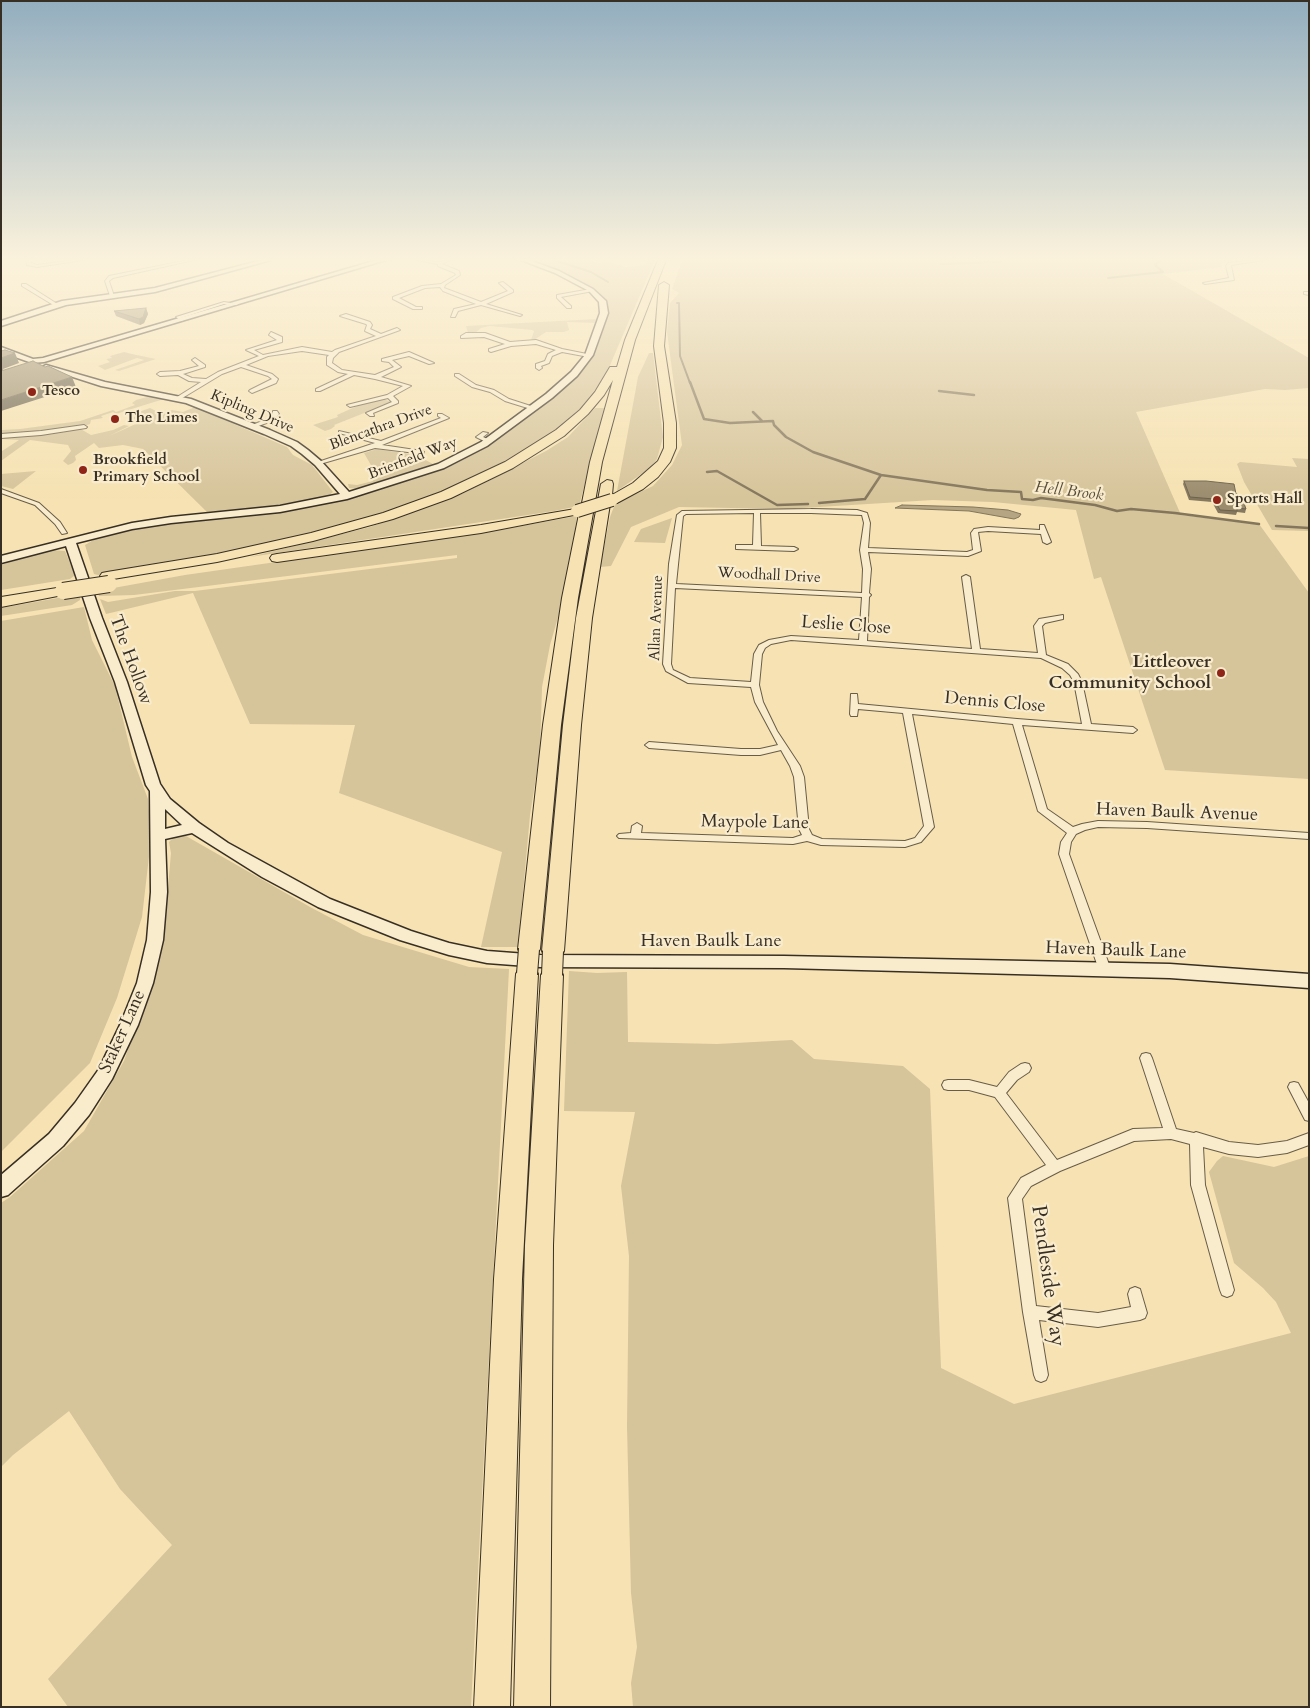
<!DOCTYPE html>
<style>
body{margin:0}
#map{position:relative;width:1310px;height:1708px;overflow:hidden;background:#f6e2b2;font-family:Cardo,serif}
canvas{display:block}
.frame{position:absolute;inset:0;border:2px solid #382f24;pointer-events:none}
</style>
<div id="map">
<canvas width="1310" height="1708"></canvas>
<div class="frame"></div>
</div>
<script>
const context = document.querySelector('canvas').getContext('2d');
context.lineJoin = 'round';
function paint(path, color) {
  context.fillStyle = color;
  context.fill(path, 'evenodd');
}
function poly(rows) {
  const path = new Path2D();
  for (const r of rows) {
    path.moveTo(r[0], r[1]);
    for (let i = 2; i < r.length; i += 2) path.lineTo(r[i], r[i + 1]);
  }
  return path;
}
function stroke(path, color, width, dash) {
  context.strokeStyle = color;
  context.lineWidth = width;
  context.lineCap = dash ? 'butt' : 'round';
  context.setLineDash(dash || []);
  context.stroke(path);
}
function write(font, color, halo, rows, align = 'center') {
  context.font = font + ' Cardo,serif';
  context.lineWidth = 4.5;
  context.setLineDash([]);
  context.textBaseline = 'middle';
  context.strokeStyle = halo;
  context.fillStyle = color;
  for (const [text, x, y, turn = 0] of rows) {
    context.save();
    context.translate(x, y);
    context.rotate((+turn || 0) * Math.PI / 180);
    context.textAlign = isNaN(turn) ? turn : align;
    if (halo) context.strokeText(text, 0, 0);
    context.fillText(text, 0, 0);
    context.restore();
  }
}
paint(poly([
 [528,260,588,260,599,263,606,261,626,267,645,265,648,260,655,260,605,377,580,409,556,430,497,467,441,493,381,515,329,529,214,555,98,575,94,574,85,545,95,539,95,537,170,522,270,513,351,498,421,476,454,463,490,444,517,425,578,377,595,354,608,316,606,303,593,289,557,271],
 [682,260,1235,260,1225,262,1221,264,1222,267,1163,274,1309,358,1309,388,1285,390,1265,389,1136,412,1181,515,1259,524,1309,593,1309,779,1165,770,1101,577,1094,579,1076,510,993,502,933,500,786,509,679,507,631,527,611,566,600,567,610,517,615,504,653,486,672,465,682,445,667,332,670,303,679,293,672,289],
 [596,319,595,323,567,322,569,330,564,332,546,332,534,340,531,340,534,331,532,330,490,326,481,328,474,334,468,333,466,326],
 [124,352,132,354,156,359,119,371,115,370,144,360,137,358,105,370,98,366,110,362,106,359,112,358,110,356],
 [649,353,653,353,663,437,657,459,650,468,617,491,638,377],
 [151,396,164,399,125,411,116,414,113,412,101,416,103,418,91,420,90,424,79,428,91,435,113,430,124,425,129,426,109,436,138,423,132,416,133,414,150,408,160,413,165,413,172,410,183,412,195,407,287,447,293,455,312,465,333,492,328,496,261,508,207,512,143,449,123,445,99,448,94,443,75,456,76,460,73,463,68,465,63,461,71,451,68,445,30,440,1,461,2,451,19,440,1,439,1,430,20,429,80,421,113,410,116,412,135,405,132,403,136,400],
 [383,399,392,402,334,425,335,426,331,429,325,431,313,425,338,417,337,415,364,403],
 [595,408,605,408,579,506,554,511,250,557,370,527,464,493,546,451,568,437],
 [377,449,416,455,433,464,384,482,359,489,349,488,348,484,357,485,373,481,372,467,364,453],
 [1292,458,1309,459,1309,531,1272,530,1244,482,1237,464,1240,462,1297,467],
 [36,471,13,489,1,486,1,474],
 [577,516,569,579,550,645,542,687,540,752,530,815,518,947,481,947,502,852,339,793,355,725,250,724,193,593,106,614,100,599,108,602,175,591,195,591,457,558,457,555,134,595,99,596,97,591,185,575,487,532],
 [672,518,665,543,634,542,641,529],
 [50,550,65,551,75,575,70,579,1,590,1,565],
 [80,594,80,600,72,605,1,616,1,608],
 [84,607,92,640,115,686,132,757,148,799,151,839,142,917,117,998,90,1063,1,1152,1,621],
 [175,836,186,836,310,907,363,935,469,967,509,969,471,1707,68,1707,48,1679,172,1545,120,1489,69,1411,13,1455,1,1467,1,1203,10,1197,84,1131,124,1061,163,946,171,853,169,842],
 [569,971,597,973,627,972,628,1042,717,1044,792,1040,814,1059,903,1066,930,1089,941,1368,1014,1404,1291,1333,1276,1302,1263,1288,1234,1263,1209,1172,1217,1161,1223,1156,1274,1167,1309,1156,1309,1707,633,1707,631,1683,637,1647,631,1593,627,1426,629,1256,621,1186,635,1112,564,1111]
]), '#d6c49a');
const water = poly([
 [902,505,973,507,1008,510,1021,514,1019,517,1014,519,969,511,895,508,902,505]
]);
paint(water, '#b5a582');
stroke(water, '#83765c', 1);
stroke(poly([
 [554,260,591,272,608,282],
 [941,264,1000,262],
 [1108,278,1163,272,1155,265,1161,260],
 [677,303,679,303,680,356,690,383]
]), '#83765c', 2);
stroke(poly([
 [690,382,704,419,730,423,773,421,774,425,786,437,813,452,881,475,865,499,819,503],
 [939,391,974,395],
 [753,412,762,421],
 [707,472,717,471,777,505,808,504],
 [881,475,987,490,1021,492,1022,499,1033,500,1041,498,1095,505,1117,511,1131,509,1175,513,1259,524],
 [1276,526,1309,528]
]), '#83765c', 2.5);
const street = poly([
 [26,260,30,260,31,263,37,265,74,260,83,260,37,267,27,265,26,260],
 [188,260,194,260,113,278,109,281,114,296,112,297,110,296,105,281,109,276,188,260],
 [417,260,439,262,450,260,442,264,459,271,460,275,445,285,444,288,481,302,508,291,499,283,503,282,513,290,513,292,486,304,522,315,520,316,481,305,458,311,455,317,451,317,454,309,476,304,443,291,440,287,425,288,399,298,416,307,422,307,422,309,413,309,393,299,393,297,422,286,441,284,456,275,455,273,438,266,438,264,417,260],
 [1255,260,1265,260,1231,265,1234,280,1205,284,1203,283,1229,278,1226,266,1228,263,1255,260],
 [22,284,26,284,59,305,55,306,22,286,22,284],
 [591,289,593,291,561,297,571,306,571,308,567,308,557,298,557,295,591,289],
 [1304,292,1309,292,1309,295,1304,294,1304,292],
 [224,302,238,304,236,305,224,304,181,318,183,320,181,321,176,317,224,302],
 [346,314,370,322,372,325,370,329,381,334,397,328,400,330,339,352,333,358,332,363,342,370,375,375,394,367,389,362,382,361,382,359,409,352,434,363,429,364,409,356,392,360,401,367,381,377,411,386,393,396,398,401,398,403,373,413,374,416,370,416,366,413,392,402,388,398,350,407,347,405,387,395,403,386,375,379,354,375,320,391,316,391,316,389,348,374,338,372,327,365,327,357,329,355,302,351,268,356,246,365,272,374,278,379,276,383,252,393,249,391,250,390,272,379,268,376,241,367,222,374,179,400,176,398,177,397,201,382,189,381,178,375,160,376,157,374,160,372,180,371,199,366,192,360,195,358,205,365,205,367,183,374,192,378,206,379,218,372,259,356,246,350,277,340,269,335,271,332,282,337,282,342,254,350,263,355,302,347,332,352,335,350,376,336,365,331,367,325,366,324,340,316,346,314],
 [466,333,485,333,510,342,536,340,562,349,592,355,589,357,562,352,552,356,549,363,541,366,542,368,539,370,536,368,536,364,545,361,548,354,556,350,536,344,511,346,491,352,489,351,489,349,505,344,484,337,461,338,461,336,466,333],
 [455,374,459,374,476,385,494,390,509,399,537,408,534,410,505,401,490,392,472,387,455,376,455,374],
 [273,411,277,411,279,414,274,420,256,427,252,427,252,425,270,418,273,414,273,411],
 [438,414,442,414,449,418,382,445,422,451,424,452,424,454,375,448,320,464,315,463,375,443,339,433,339,431,381,441,441,418,438,416,438,414],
 [84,425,87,427,86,428,41,435,1,438,1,434,41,431,84,425],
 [483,432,488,433,483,437,490,440,490,442,486,442,476,437,483,432],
 [1,489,39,503,60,522,67,533,62,534,55,524,35,505,1,493,1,489],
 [811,509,857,510,867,513,870,523,868,548,967,552,973,550,971,533,974,529,988,527,1040,530,1040,525,1044,525,1051,542,1047,544,1043,542,1041,534,988,531,978,532,981,551,968,556,868,552,871,569,869,593,871,595,869,597,867,641,972,649,962,577,966,575,970,577,980,649,1038,653,1034,626,1039,619,1063,615,1063,619,1045,623,1042,626,1046,655,1068,664,1078,674,1082,682,1091,724,1133,727,1137,730,1133,733,1022,725,1047,809,1073,827,1082,824,1098,821,1147,822,1309,833,1309,839,1147,828,1098,827,1085,830,1076,834,1071,842,1069,854,1111,970,1109,973,1105,974,1101,973,1099,970,1059,854,1061,842,1067,833,1038,811,1013,724,912,714,934,827,921,842,905,847,821,845,807,841,793,844,619,838,617,836,619,834,631,833,632,826,637,823,642,826,641,833,793,838,802,835,799,829,794,777,790,766,781,750,760,755,741,755,649,748,645,745,649,742,741,749,760,749,778,745,755,702,751,687,688,683,666,671,663,664,669,564,677,515,682,511,811,509],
 [754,513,753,545,736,545,736,549,794,551,798,549,794,547,761,546,760,513,811,513,862,515,864,523,860,550,863,569,862,593,676,584,683,516,686,514,754,513],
 [675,588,862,597,859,640,791,636,769,640,759,645,754,654,751,682,690,678,673,670,671,664,675,588],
 [791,640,1041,658,1062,668,1070,675,1074,682,1082,724,1017,719,858,704,857,694,851,694,850,714,851,716,857,716,858,709,903,713,924,826,915,838,905,841,822,839,812,835,809,829,804,777,800,766,777,731,763,702,759,685,762,654,765,648,771,644,791,640],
 [1146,1053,1150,1054,1152,1058,1176,1129,1194,1133,1196,1132,1229,1142,1258,1145,1287,1141,1309,1133,1309,1145,1287,1153,1258,1157,1229,1154,1203,1147,1205,1185,1234,1290,1232,1295,1227,1297,1222,1295,1220,1290,1191,1185,1190,1144,1171,1139,1134,1141,1060,1171,1031,1186,1022,1199,1036,1306,1098,1313,1131,1307,1128,1294,1130,1289,1135,1287,1140,1289,1147,1313,1145,1318,1140,1320,1098,1327,1039,1320,1048,1375,1046,1380,1041,1382,1036,1380,1034,1375,1023,1312,1008,1198,1021,1178,1046,1165,995,1097,969,1090,948,1090,944,1089,942,1085,944,1081,948,1080,969,1080,997,1087,1009,1072,1021,1064,1025,1063,1029,1064,1031,1068,1029,1072,1017,1080,1006,1093,1057,1160,1133,1129,1163,1128,1140,1058,1142,1054,1146,1053],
 [1294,1082,1298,1083,1309,1103,1309,1121,1305,1120,1288,1087,1290,1083,1294,1082]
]);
const secondary = poly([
 [262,260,271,260,155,292,66,305,1,326,1,321,62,301,155,288,262,260],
 [377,260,386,260,44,362,32,363,1,352,1,347,33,359,43,358,377,260],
 [521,260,529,260,559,271,593,289,606,301,608,313,593,355,577,376,552,398,487,446,444,468,347,499,280,512,171,523,132,529,76,543,102,618,127,682,160,784,170,799,199,823,228,843,330,899,411,931,449,943,487,951,540,955,784,956,1170,964,1309,974,1309,988,1170,978,784,968,540,967,487,963,449,955,400,940,318,907,262,877,192,833,165,839,167,892,163,940,153,983,138,1025,112,1079,89,1115,63,1146,8,1195,1,1197,1,1175,49,1134,75,1103,99,1069,120,1025,137,983,147,940,151,892,150,791,146,785,115,682,90,618,66,546,1,563,1,556,132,523,171,517,280,506,340,494,315,465,302,454,291,446,264,434,186,403,101,386,42,367,46,365,105,382,191,399,270,430,297,442,308,450,321,461,349,492,438,464,481,442,546,394,571,372,585,355,600,313,599,302,589,291,555,273,521,260],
 [165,809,182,825,165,829,165,809]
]);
const highway = poly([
 [658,260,666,260,635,340,602,462,578,598,561,725,540,949,537,955,529,957,521,955,518,949,543,725,562,598,579,514,481,533,277,562,272,561,270,558,272,555,277,554,481,525,581,508,590,462,613,380,604,395,588,414,564,436,513,468,451,498,393,519,313,541,217,562,107,580,102,579,100,576,102,573,107,572,217,554,311,533,383,513,441,492,505,462,556,430,580,410,595,392,610,367,617,367,625,340,658,260],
 [664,282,669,285,664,346,676,423,676,448,670,462,658,477,643,489,617,503,610,504,592,618,581,725,564,951,561,957,553,959,545,957,542,951,563,725,576,618,601,484,607,480,612,481,613,484,612,495,633,483,658,461,664,448,664,423,654,346,659,285,664,282],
 [63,587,68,588,70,591,68,594,1,607,1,597,63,587],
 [527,965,535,968,538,974,522,1279,510,1707,474,1707,494,1279,516,974,519,968,527,965],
 [552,966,560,969,563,975,553,1245,550,1707,514,1707,525,1245,541,975,544,969,552,966]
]);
stroke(street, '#685c48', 2);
stroke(secondary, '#382f24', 3);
stroke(highway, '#382f24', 2);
paint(street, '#f9eccd');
paint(secondary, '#f9eccd');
paint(highway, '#f6e2b2');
const highwayBridgeFar2 = poly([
 [577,511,612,500]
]);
const highwayBridgeFar1 = poly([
 [63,591,109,584]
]);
const highwayBridge = poly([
 [527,974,529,949],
 [552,975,553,951]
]);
stroke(highwayBridgeFar2, '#382f24', 14, []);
stroke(highwayBridgeFar1, '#382f24', 18, []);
stroke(highwayBridge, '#382f24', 22, []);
stroke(highwayBridgeFar2, '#f6e2b2', 12);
stroke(highwayBridgeFar1, '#f6e2b2', 16);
stroke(highwayBridge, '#f6e2b2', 20);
paint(poly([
 [146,308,148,314,144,323,140,325,116,316,114,311],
 [1184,481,1236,494,1246,509,1245,513,1237,512,1236,515,1218,513,1212,502,1189,500,1183,484]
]), '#85785f');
paint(poly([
 [146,308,148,314,144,323,140,325,139,319],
 [15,353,19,363,3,369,6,376,1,381,1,358],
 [72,377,76,387,1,411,1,400]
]), '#6c624d');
const building = poly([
 [146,308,143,317,139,319,114,311,146,308],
 [5,350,15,353,1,358,1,351,5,350],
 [33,361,45,367,48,366,72,377,1,400,1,371,33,361],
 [1184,481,1206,481,1234,484,1236,494,1241,495,1246,509,1237,508,1237,511,1220,510,1214,499,1190,497,1184,481]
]);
paint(building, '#9b8c6e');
stroke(building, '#6c624d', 1);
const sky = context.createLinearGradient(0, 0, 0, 499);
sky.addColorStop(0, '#93aebf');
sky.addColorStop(0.52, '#fbf2dc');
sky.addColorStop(1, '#fbf2dc00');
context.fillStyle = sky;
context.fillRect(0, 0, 1310, 499);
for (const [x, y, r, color] of [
 [32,392,5,"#8f2418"],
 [115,419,5,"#8f2418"],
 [83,470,5,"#8f2418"],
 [1217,500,5,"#8f2418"],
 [1221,673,5,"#8f2418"]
]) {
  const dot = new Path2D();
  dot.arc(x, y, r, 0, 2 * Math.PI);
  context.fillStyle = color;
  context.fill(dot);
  stroke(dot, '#f9eccd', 2);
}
write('bold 15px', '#382f24', '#f9eccd', [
 ["Tesco",42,392],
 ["The Limes",125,419],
 ["Brookfield",93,461],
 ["Primary School",93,478],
 ["Sports Hall",1227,500]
], 'left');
write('15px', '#382f24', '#f9eccd', [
 ["Kipling Drive",252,412,23],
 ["Blencathra Drive",381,428,-20],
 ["Brierfield Way",413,459,-21],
 ["Woodhall Drive",769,576,3],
 ["Allan Avenue",657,618,-88]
]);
write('italic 16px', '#574c3c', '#f9eccd', [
 ["Hell Brook",1069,492,7]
]);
write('18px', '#382f24', '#f9eccd', [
 ["Leslie Close",846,626,4],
 ["The Hollow",130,660,70],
 ["Dennis Close",995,703,5],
 ["Haven Baulk Avenue",1177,813,2],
 ["Maypole Lane",755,823,1],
 ["Haven Baulk Lane",711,942],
 ["Haven Baulk Lane",1116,951,2],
 ["Staker Lane",123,1032,-66]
]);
write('bold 18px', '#382f24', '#f9eccd', [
 ["Littleover",1211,663],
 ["Community School",1211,684]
], 'right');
write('21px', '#382f24', '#f9eccd', [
 ["Pendleside Way",1047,1276,82]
]);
</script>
